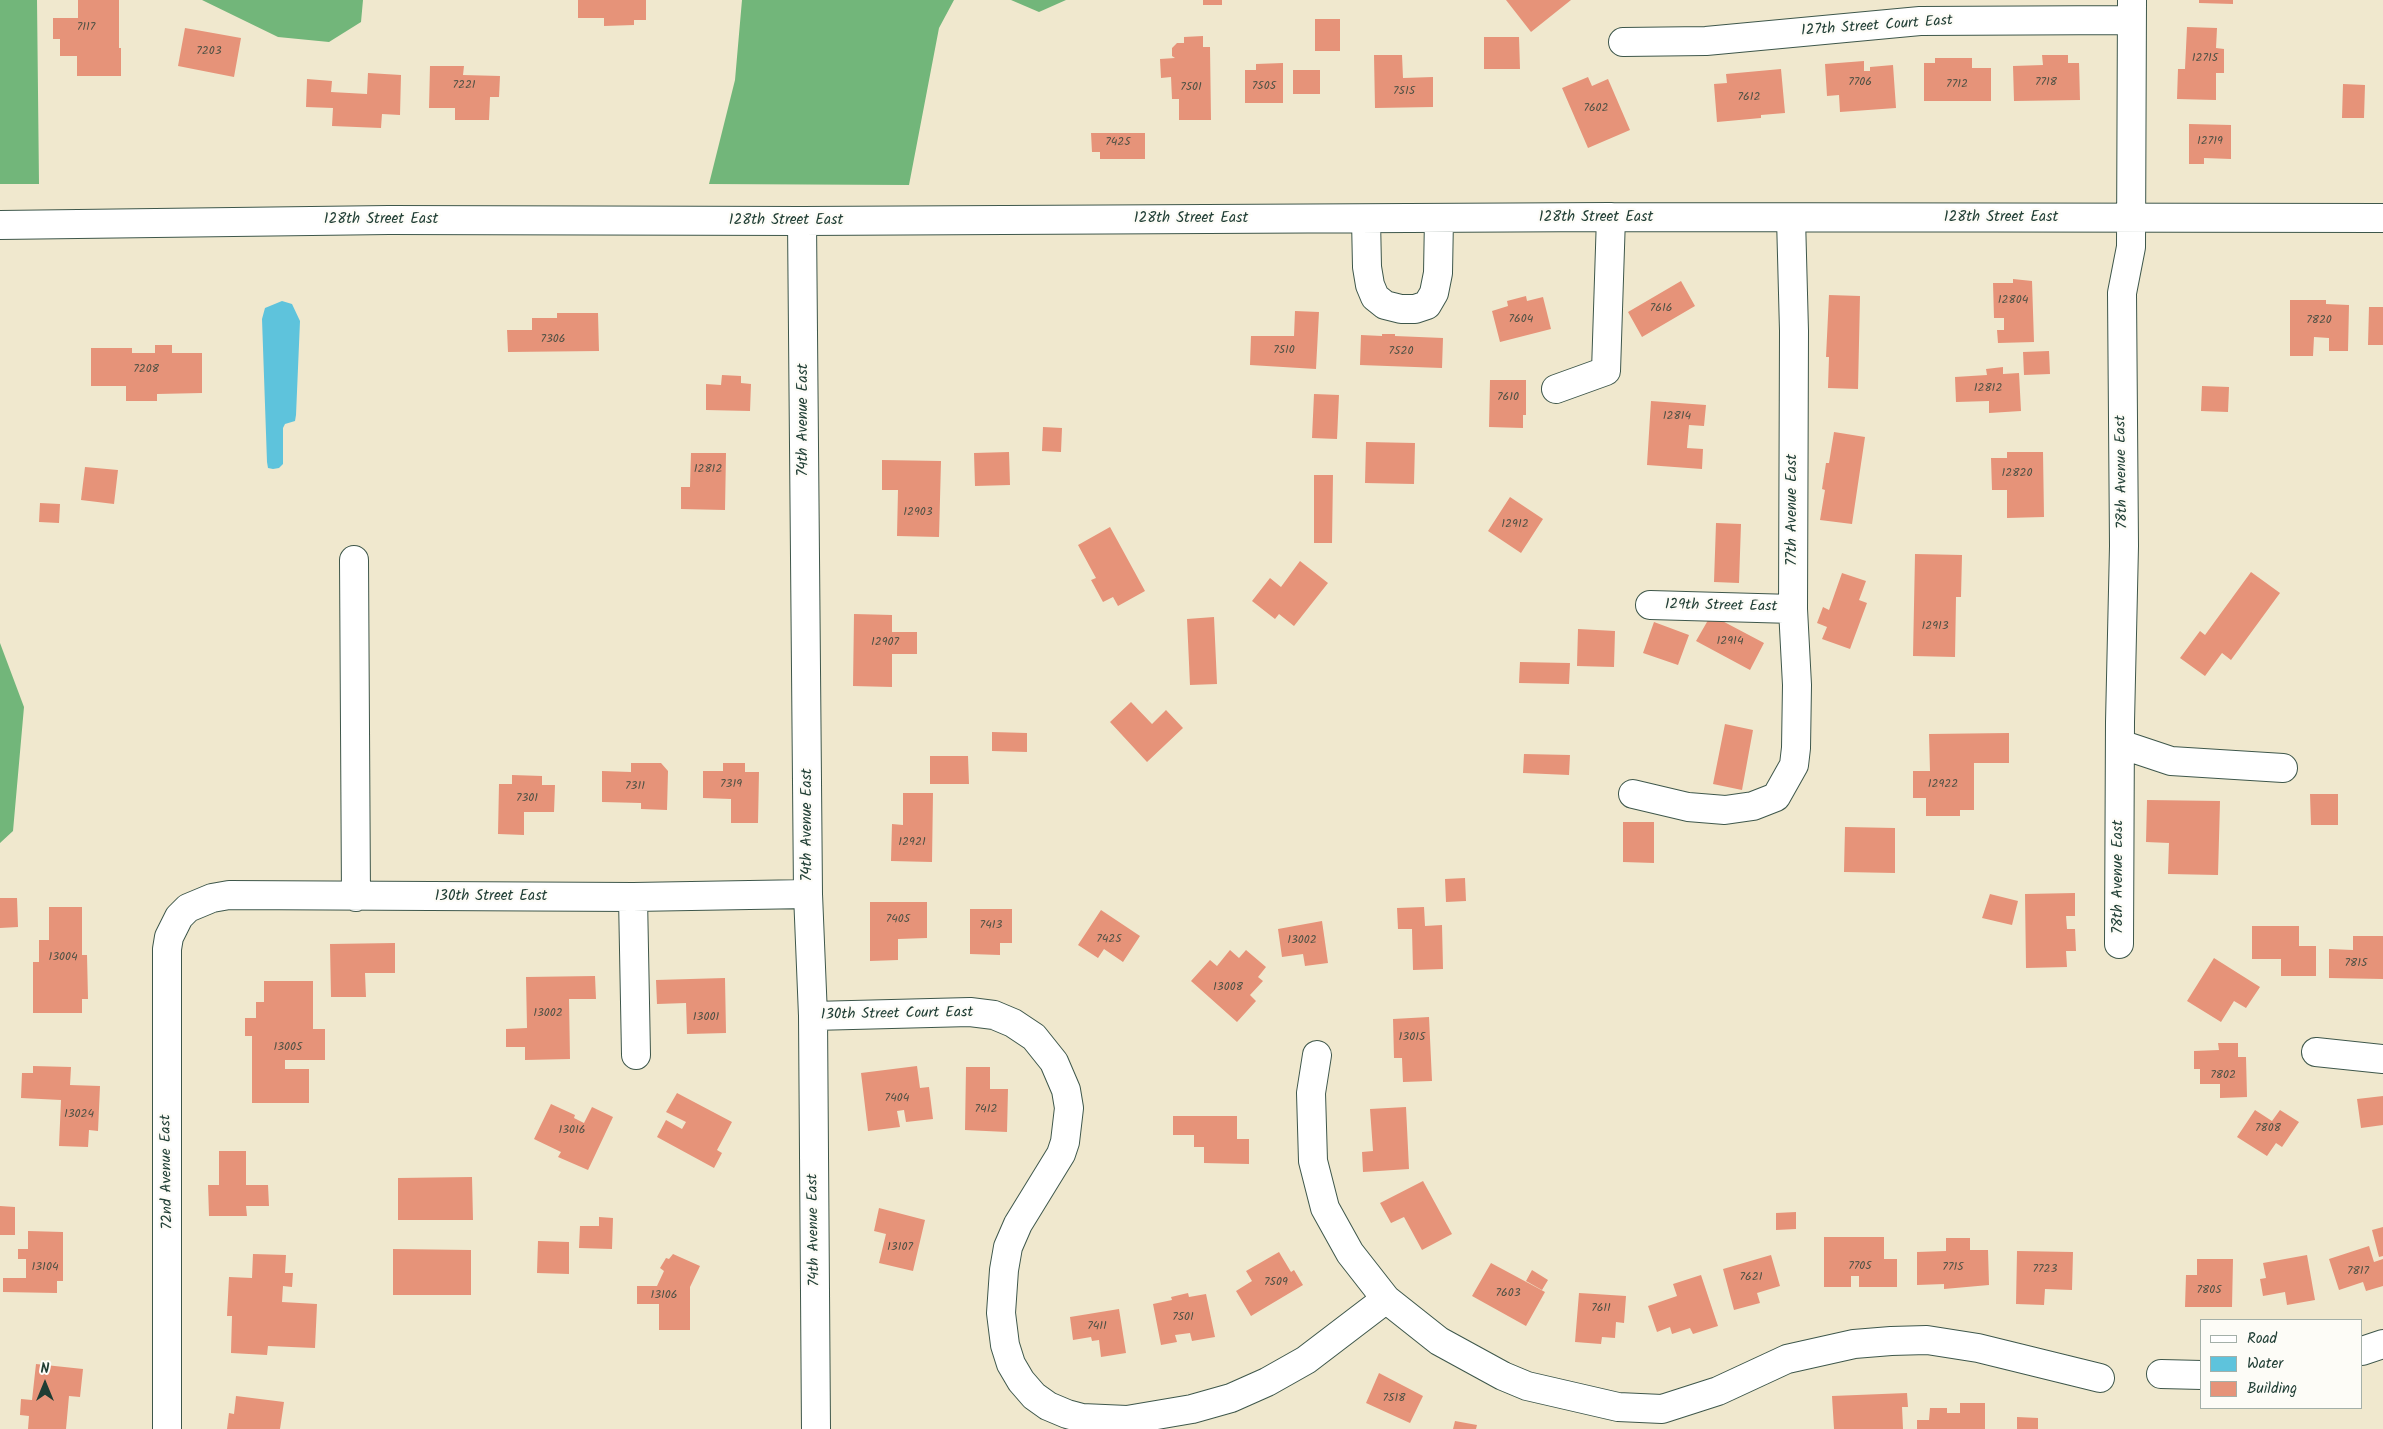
<!DOCTYPE html>
<style>
body{margin:0}
#map{position:relative;width:2383px;height:1429px;overflow:hidden;background:#f0e8ce;font-family:Kalam,sans-serif}
canvas{display:block}
.legend{position:absolute;left:2200px;top:1319px;width:162px;height:90px;box-sizing:border-box;background:#fdfcf7;border:1px solid #a4b0a9;margin:0;padding:6px 9px;list-style:none;font-size:15px;color:#1f3d34}
.legend li{display:flex;align-items:center;gap:10px;height:25px}
.legend b{width:25px;border:1px solid #a4b0a9}
.north{position:absolute;left:20px;top:1359px;width:50px;height:50px;-webkit-text-stroke:4px #fdfcf7;paint-order:stroke;rotate:0deg;font-size:14px;font-weight:700;line-height:20px;text-align:center;color:#1f3d34}
.north::after{content:'';display:block;margin:auto;width:18px;height:22px;background:#1f3d34;clip-path:polygon(50% 0,100% 100%,50% 72%,0 100%)}
</style>
<div id="map">
<canvas width="2383" height="1429"></canvas>
<ul class="legend">
<li><b style="height:6px;background:#fff"></b>Road</li>
<li><b style="height:14px;background:#5ec3dc"></b>Water</li>
<li><b style="height:14px;background:#e69379"></b>Building</li>
</ul>
<div class="north">N</div>
</div>
<script>
const context = document.querySelector('canvas').getContext('2d');
context.lineJoin = 'round';
function paint(path, color) {
  context.fillStyle = color;
  context.fill(path, 'evenodd');
}
function poly(rows) {
  const path = new Path2D();
  for (const r of rows) {
    path.moveTo(r[0], r[1]);
    for (let i = 2; i < r.length; i += 2) path.lineTo(r[i], r[i + 1]);
  }
  return path;
}
function stroke(path, color, width, dash) {
  context.strokeStyle = color;
  context.lineWidth = width;
  context.lineCap = dash ? 'butt' : 'round';
  context.setLineDash(dash || []);
  context.stroke(path);
}
function write(font, color, halo, rows, align = 'center') {
  context.font = font + ' Kalam,sans-serif';
  context.lineWidth = 4.5;
  context.setLineDash([]);
  context.textBaseline = 'middle';
  context.strokeStyle = halo;
  context.fillStyle = color;
  for (const [text, x, y, turn = 0] of rows) {
    context.save();
    context.translate(x, y);
    context.rotate((+turn || 0) * Math.PI / 180);
    context.textAlign = isNaN(turn) ? turn : align;
    if (halo) context.strokeText(text, 0, 0);
    context.fillText(text, 0, 0);
    context.restore();
  }
}
paint(poly([
 [0,0,37,0,39,184,0,184],
 [202,0,363,0,361,22,329,42,278,37],
 [742,0,954,0,939,28,909,185,709,184,735,80],
 [1011,0,1066,0,1039,12],
 [0,643,24,707,13,831,0,843]
]), '#72b67a');
paint(poly([
 [282,301,292,304,300,321,296,415,295,421,285,424,283,428,283,464,279,468,273,469,268,468,267,462,262,319,265,308]
]), '#5ec3dc');
paint(poly([
 [78,0,119,0,119,48,121,48,121,76,77,76,77,56,60,56,60,39,53,39,53,18,78,18],
 [578,0,646,0,646,20,634,20,634,25,604,26,604,18,578,18],
 [1203,0,1222,0,1222,5,1203,5],
 [1506,0,1571,0,1531,32],
 [2199,0,2233,0,2233,4,2199,3],
 [1315,19,1340,19,1340,51,1315,51],
 [2187,27,2217,28,2216,48,2224,49,2224,73,2216,73,2216,100,2177,99,2178,69,2185,69],
 [185,28,241,38,234,77,178,66],
 [1203,36,1203,47,1210,47,1211,120,1179,120,1179,99,1172,99,1171,77,1161,78,1160,59,1175,58,1172,56,1172,48,1177,43,1184,43,1184,37],
 [1484,37,1519,37,1520,69,1484,69],
 [1374,55,1402,55,1403,78,1433,77,1433,107,1375,108],
 [2042,55,2068,55,2068,63,2079,63,2080,100,2014,101,2013,66,2043,65],
 [1935,58,1972,58,1972,68,1991,68,1991,101,1924,101,1924,63,1935,63],
 [1864,61,1864,71,1870,71,1870,67,1893,65,1896,108,1840,112,1839,95,1827,96,1825,64],
 [1283,63,1283,103,1245,103,1245,70,1256,70,1256,64],
 [430,66,464,66,463,75,500,76,499,97,490,97,489,120,455,120,455,108,429,108],
 [1781,69,1785,113,1761,115,1761,118,1717,122,1714,84,1727,83,1726,74],
 [1293,70,1320,70,1320,94,1293,94],
 [368,73,401,75,400,115,382,114,381,128,332,126,333,108,306,107,307,79,332,81,331,92,367,94],
 [1588,77,1592,86,1608,79,1630,130,1588,148,1562,88],
 [2343,84,2365,85,2364,118,2342,118],
 [2189,124,2231,125,2231,159,2204,158,2204,164,2189,164],
 [1091,133,1145,133,1145,159,1100,159,1100,152,1092,152],
 [2013,279,2032,281,2034,342,1998,343,1997,330,2004,330,2004,318,1994,318,1993,283,2013,283],
 [1681,281,1695,306,1642,337,1628,312],
 [1829,295,1860,296,1858,389,1828,388,1829,357,1826,357],
 [1526,296,1527,301,1543,297,1551,329,1500,342,1492,311,1508,306,1507,301],
 [2290,300,2326,300,2326,304,2349,305,2348,351,2329,351,2329,338,2314,337,2313,356,2290,356],
 [2369,307,2383,307,2383,345,2368,345],
 [1295,311,1319,312,1316,369,1250,365,1251,336,1294,336],
 [557,313,598,313,599,351,508,352,507,330,532,330,532,318,557,318],
 [1382,334,1395,334,1395,336,1443,338,1442,368,1360,365,1361,335,1382,336],
 [155,345,172,345,172,353,202,353,202,393,157,394,157,401,126,401,126,386,91,386,91,348,132,348,132,353,155,353],
 [2049,351,2050,374,2024,375,2023,352],
 [2003,367,2003,374,2019,373,2021,411,1989,413,1989,401,1956,402,1955,377,1987,375,1986,369],
 [722,375,741,376,741,383,751,384,750,411,706,410,706,384,721,385],
 [1490,380,1526,380,1526,415,1523,415,1523,428,1489,427],
 [2202,386,2229,387,2228,412,2201,411],
 [1314,394,1339,395,1337,439,1312,438],
 [1651,401,1706,405,1704,426,1689,425,1687,448,1703,449,1702,469,1647,465],
 [1043,427,1062,428,1061,452,1042,451],
 [1834,432,1865,437,1852,524,1820,520,1825,490,1822,489,1826,463,1829,463],
 [1366,442,1415,443,1414,484,1365,483],
 [1009,452,1010,485,975,486,974,453],
 [2007,452,2043,452,2044,517,2007,518,2007,490,1992,490,1991,458,2007,458],
 [691,453,726,453,725,510,681,509,681,487,690,487],
 [882,460,941,461,939,537,897,536,898,490,882,490],
 [85,467,118,470,114,504,81,500],
 [1314,475,1333,475,1332,543,1314,543],
 [1510,497,1543,519,1521,553,1488,531],
 [40,503,60,504,59,523,39,522],
 [1716,523,1741,524,1739,583,1714,582],
 [1110,527,1145,591,1118,606,1113,597,1103,602,1091,580,1096,578,1078,545],
 [1915,554,1962,555,1961,597,1956,597,1955,657,1913,656],
 [1300,561,1328,583,1294,626,1279,614,1275,619,1252,601,1270,578,1281,587],
 [2251,572,2280,593,2231,660,2222,653,2205,676,2180,658,2200,631,2205,635],
 [1842,573,1866,581,1859,600,1867,603,1850,649,1822,639,1827,627,1817,623,1823,607,1829,610],
 [854,614,892,615,892,632,917,632,917,654,892,654,892,687,853,686],
 [1711,615,1764,643,1750,670,1696,641],
 [1214,617,1217,684,1190,685,1187,619],
 [1654,622,1689,635,1678,665,1643,653],
 [1578,629,1615,631,1614,667,1577,666],
 [1520,662,1570,663,1569,684,1519,683],
 [1131,702,1152,724,1166,710,1183,728,1147,762,1110,722],
 [1725,724,1753,730,1742,790,1713,784],
 [992,732,1027,733,1027,752,992,751],
 [2009,733,2009,763,1974,763,1974,810,1960,810,1960,816,1926,816,1926,798,1913,798,1913,771,1930,771,1929,734],
 [1524,754,1570,755,1569,775,1523,773],
 [930,756,968,756,969,784,930,784],
 [631,763,661,763,668,771,667,810,641,809,641,803,602,802,602,771,631,772],
 [723,763,745,763,745,772,759,772,758,823,731,823,731,799,703,798,703,771,723,771],
 [512,775,542,776,542,785,555,785,554,812,524,812,524,835,498,834,499,784,512,784],
 [903,793,933,793,932,862,891,861,892,824,903,825],
 [2310,794,2338,794,2338,825,2311,825],
 [2147,800,2220,801,2218,875,2168,874,2169,843,2146,842],
 [1623,822,1654,822,1654,863,1623,862],
 [1845,827,1895,828,1895,873,1844,872],
 [1465,878,1466,901,1446,902,1445,879],
 [2075,893,2075,916,2066,916,2067,929,2075,929,2076,951,2066,951,2067,967,2026,968,2025,894],
 [1990,894,2018,901,2012,925,1982,918],
 [0,898,17,898,18,927,0,928],
 [870,902,927,902,927,938,898,939,898,960,870,961],
 [49,907,82,907,82,955,87,955,88,999,82,999,82,1013,33,1013,33,962,39,962,39,940,49,940],
 [1424,907,1425,926,1442,925,1443,969,1413,970,1412,929,1398,929,1397,908],
 [970,909,1012,909,1012,943,1000,943,1000,955,970,954],
 [1101,910,1140,936,1123,962,1104,949,1098,958,1078,945],
 [1322,921,1328,963,1305,966,1303,954,1282,957,1278,929],
 [2252,926,2299,926,2299,946,2316,946,2316,976,2281,976,2281,959,2252,959],
 [2353,936,2383,936,2383,979,2329,978,2329,949,2353,950],
 [395,943,395,973,365,973,366,997,331,997,330,944],
 [1230,950,1239,958,1246,950,1266,967,1258,977,1263,981,1250,995,1256,1001,1237,1022,1191,981,1210,960,1217,966],
 [2214,958,2260,987,2246,1008,2234,1001,2221,1022,2187,1001],
 [595,976,596,999,569,999,570,1059,525,1060,525,1047,506,1047,506,1029,527,1028,526,977],
 [725,978,726,1033,687,1034,686,1003,657,1004,656,980],
 [264,981,313,981,313,1029,325,1029,325,1060,285,1060,285,1069,309,1069,309,1103,252,1103,252,1036,245,1036,245,1018,256,1018,256,1002,264,1002],
 [1429,1017,1432,1081,1403,1082,1402,1058,1394,1058,1393,1019],
 [2218,1043,2238,1043,2238,1057,2246,1057,2247,1097,2220,1098,2220,1084,2200,1084,2200,1069,2194,1069,2194,1051,2219,1050],
 [33,1066,71,1067,70,1085,100,1086,98,1131,89,1130,88,1147,59,1146,61,1100,21,1098,22,1073,33,1073],
 [917,1066,920,1088,929,1087,933,1119,906,1122,904,1110,897,1111,900,1127,868,1131,861,1073],
 [966,1067,990,1067,990,1089,1008,1089,1007,1132,965,1130],
 [677,1093,732,1122,717,1150,722,1153,714,1168,657,1137,666,1120,682,1129,686,1122,666,1112],
 [2383,1096,2383,1125,2361,1128,2357,1099],
 [551,1104,575,1115,574,1118,584,1123,592,1107,613,1117,588,1170,558,1157,561,1152,534,1139],
 [1406,1107,1409,1169,1363,1172,1362,1152,1373,1151,1370,1109],
 [2255,1110,2272,1121,2280,1110,2299,1122,2282,1147,2276,1143,2267,1156,2237,1137],
 [1173,1116,1237,1116,1237,1139,1249,1139,1249,1164,1204,1163,1204,1147,1194,1147,1194,1135,1173,1135],
 [219,1151,246,1151,246,1185,268,1185,269,1206,246,1206,247,1216,209,1216,208,1185,219,1185],
 [472,1177,473,1220,398,1220,398,1178],
 [1423,1181,1452,1234,1422,1250,1404,1217,1391,1223,1380,1203],
 [0,1206,15,1207,15,1235,0,1235],
 [879,1208,925,1220,913,1271,879,1263,886,1234,874,1231],
 [1796,1212,1796,1229,1776,1230,1776,1213],
 [599,1217,613,1218,612,1249,579,1248,580,1226,599,1226],
 [2383,1227,2383,1256,2379,1257,2372,1230],
 [28,1231,63,1232,63,1281,57,1281,57,1293,3,1292,3,1278,26,1278,26,1259,18,1259,18,1249,28,1249],
 [1824,1237,1884,1237,1884,1259,1897,1259,1897,1287,1859,1287,1859,1276,1851,1276,1851,1287,1824,1287],
 [1946,1238,1970,1238,1970,1250,1988,1250,1989,1285,1944,1289,1944,1284,1917,1285,1917,1252,1946,1251],
 [538,1241,569,1242,569,1274,537,1273],
 [2369,1246,2374,1262,2383,1259,2383,1286,2366,1291,2363,1282,2339,1290,2329,1259],
 [393,1249,471,1250,471,1295,393,1295],
 [2017,1251,2073,1252,2072,1290,2045,1289,2044,1305,2016,1304],
 [1279,1252,1291,1272,1294,1270,1303,1285,1251,1316,1236,1291,1252,1281,1246,1271],
 [253,1254,286,1255,285,1273,293,1273,292,1287,283,1286,282,1302,317,1304,315,1348,268,1346,267,1355,231,1353,232,1316,227,1316,229,1277,252,1278],
 [673,1254,700,1266,690,1287,690,1330,659,1330,659,1304,637,1304,637,1286,657,1286,664,1271,660,1268,666,1258,669,1259],
 [1771,1255,1780,1286,1757,1293,1760,1303,1734,1310,1723,1269],
 [2307,1255,2315,1300,2287,1305,2285,1292,2263,1296,2260,1279,2266,1278,2263,1263],
 [2197,1259,2233,1259,2232,1307,2185,1307,2186,1275,2197,1275],
 [1491,1263,1545,1292,1526,1326,1472,1296],
 [1532,1270,1548,1280,1542,1290,1526,1281],
 [1701,1275,1718,1326,1693,1334,1690,1328,1672,1334,1670,1327,1657,1332,1648,1306,1677,1296,1673,1284],
 [1188,1293,1189,1297,1206,1294,1215,1337,1192,1341,1190,1333,1175,1335,1177,1342,1161,1345,1153,1304,1172,1300,1171,1297],
 [1579,1293,1626,1296,1624,1323,1616,1322,1615,1338,1602,1337,1601,1344,1575,1342],
 [1119,1309,1126,1353,1101,1357,1099,1340,1092,1341,1091,1337,1073,1340,1070,1317],
 [36,1364,83,1369,80,1397,69,1396,66,1429,28,1429,29,1416,20,1415,21,1399,32,1400],
 [1379,1373,1423,1396,1410,1423,1366,1403],
 [1907,1393,1908,1407,1902,1407,1903,1429,1834,1429,1832,1396],
 [236,1396,284,1402,280,1429,227,1429,229,1413,234,1414],
 [1960,1403,1985,1403,1985,1429,1917,1429,1917,1420,1929,1420,1930,1408,1947,1408,1947,1413,1960,1413],
 [2017,1417,2038,1418,2038,1429,2017,1429],
 [1455,1421,1477,1425,1476,1429,1453,1429]
]), '#e69379');
const minor = poly([
 [1623,42,1706,41,1920,21,2131,20],
 [1366,219,1367,267,1370,285,1375,297,1385,305,1401,309,1415,309,1427,305,1434,293,1438,273,1439,218],
 [802,221,808,894,813,1016,816,1429],
 [0,225,389,220,802,221,1611,217,2383,218],
 [1556,389,1606,371,1611,217],
 [354,560,356,897],
 [1650,605,1793,609],
 [2120,744,2171,761,2283,768],
 [1633,794,1688,807,1725,810,1753,806,1776,797,1794,765,1796,748,1797,685,1793,609,1794,331,1791,218],
 [633,897,636,1055],
 [2119,944,2120,722,2124,546,2122,293,2131,247,2132,0],
 [813,1016,970,1012,994,1015,1013,1023,1034,1037,1054,1062,1066,1090,1069,1108,1065,1142,1061,1154,1018,1224,1008,1247,1004,1270,1001,1313,1005,1345,1011,1364,1021,1381,1034,1396,1048,1406,1067,1414,1082,1418,1127,1420,1192,1409,1231,1398,1267,1382,1306,1360,1386,1299,1439,1341,1503,1376,1527,1386,1618,1407,1662,1409,1718,1391,1787,1359,1854,1344,1891,1341,1927,1340,1978,1348,2100,1378],
 [2316,1052,2383,1059],
 [1317,1055,1311,1093,1313,1161,1325,1208,1350,1253,1386,1299],
 [2362,1351,2383,1344],
 [2161,1374,2202,1375],
 [167,1429,167,949,169,937,179,917,188,908,212,898,229,895,633,897,808,894]
]);
stroke(minor, '#3e574b', 30);
stroke(minor, '#fff', 28);
write('12px', '#515245', null, [
 ["7117",86,28],
 ["7203",209,52],
 ["12715",2205,59],
 ["7706",1860,83],
 ["7718",2046,83],
 ["7712",1957,85],
 ["7221",464,86],
 ["7505",1264,87],
 ["7501",1191,88],
 ["7515",1404,92],
 ["7612",1749,98],
 ["7602",1596,109],
 ["12719",2210,142],
 ["7425",1118,143],
 ["12804",2013,301],
 ["7616",1661,309],
 ["7604",1521,320],
 ["7820",2319,321],
 ["7306",553,340],
 ["7510",1284,351],
 ["7520",1401,352],
 ["7208",146,370],
 ["12812",1988,389],
 ["7610",1508,398],
 ["12814",1677,417],
 ["12812",708,470],
 ["12820",2017,474],
 ["12903",918,513],
 ["12912",1515,525],
 ["12913",1935,627],
 ["12914",1730,642],
 ["12907",885,643],
 ["7319",731,785],
 ["12922",1943,785],
 ["7311",635,787],
 ["7301",527,799],
 ["12921",912,843],
 ["7405",898,920],
 ["7413",991,926],
 ["7425",1109,940],
 ["13002",1302,941],
 ["13004",63,958],
 ["7815",2356,964],
 ["13008",1228,988],
 ["13002",548,1014],
 ["13001",706,1018],
 ["13015",1412,1038],
 ["13005",288,1048],
 ["7802",2223,1076],
 ["7404",897,1099],
 ["7412",986,1110],
 ["13024",79,1115],
 ["7808",2268,1129],
 ["13016",572,1131],
 ["13107",900,1248],
 ["7705",1860,1267],
 ["13104",45,1268],
 ["7715",1953,1268],
 ["7723",2045,1270],
 ["7817",2358,1272],
 ["7621",1751,1278],
 ["7509",1276,1283],
 ["7805",2209,1291],
 ["7603",1508,1294],
 ["13106",664,1296],
 ["7611",1601,1309],
 ["7501",1183,1318],
 ["7411",1097,1327],
 ["7518",1394,1399]
]);
write('15px', '#1f3d34', '#fdfcf7', [
 ["127th Street Court East",1877,27,-4],
 ["128th Street East",1596,218],
 ["128th Street East",2001,218],
 ["128th Street East",1191,219],
 ["128th Street East",381,220],
 ["128th Street East",786,221],
 ["74th Avenue East",804,420,-90],
 ["78th Avenue East",2123,472,-91],
 ["77th Avenue East",1793,510,-90],
 ["129th Street East",1721,607,1],
 ["74th Avenue East",808,825,-90],
 ["78th Avenue East",2119,877,-90],
 ["130th Street East",491,897],
 ["130th Street Court East",897,1015,-1],
 ["72nd Avenue East",168,1172,-91],
 ["74th Avenue East",815,1230,-91]
]);
</script>
